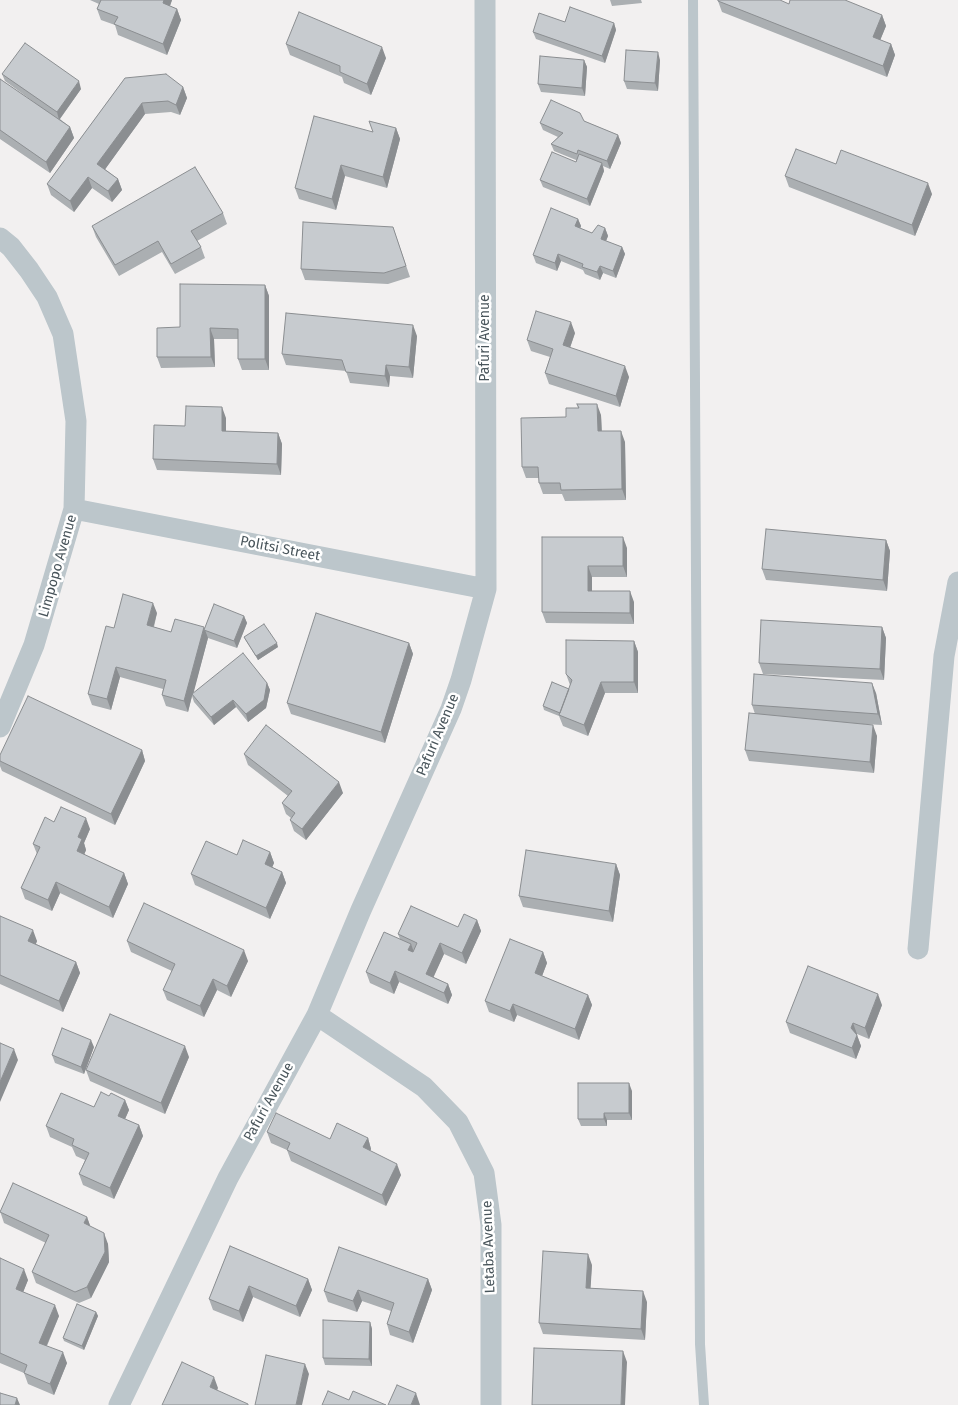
<!DOCTYPE html>
<style>
body{margin:0}
canvas{display:block;background:#f2f0f0}
</style>
<canvas width="958" height="1405"></canvas>
<script>
const context = document.querySelector('canvas').getContext('2d');
context.lineJoin = 'round';
function poly(rows) {
  const path = new Path2D();
  for (const r of rows) {
    path.moveTo(r[0], r[1]);
    for (let i = 2; i < r.length; i += 2) path.lineTo(r[i], r[i + 1]);
  }
  return path;
}
function stroke(path, color, width, dash) {
  context.strokeStyle = color;
  context.lineWidth = width;
  context.lineCap = dash ? 'butt' : 'round';
  context.setLineDash(dash || []);
  context.stroke(path);
}
function paint(path, color) {
  context.fillStyle = color;
  context.fill(path, 'evenodd');
}
function write(font, color, halo, rows, align = 'center') {
  context.font = font + ' "Fira Sans",sans-serif';
  context.lineWidth = 5;
  context.setLineDash([]);
  context.textBaseline = 'middle';
  context.strokeStyle = halo;
  context.fillStyle = color;
  for (const [text, x, y, turn = 0] of rows) {
    context.save();
    context.translate(x, y);
    context.rotate((+turn || 0) * Math.PI / 180);
    context.textAlign = isNaN(turn) ? turn : align;
    if (halo) context.strokeText(text, 0, 0);
    context.fillText(text, 0, 0);
    context.restore();
  }
}
stroke(poly([
 [693,0,700,1344,704,1405]
]), '#bcc6cb', 10);
stroke(poly([
 [0,238,11,247,29,270,47,297,63,334,76,421,74,509,34,645,0,727],
 [74,509,486,589],
 [918,949,944,656,958,582],
 [317,1015,424,1087,458,1122,484,1173,491,1225,491,1405],
 [119,1405,228,1178,317,1015,361,910,451,709,461,680,486,589,485,0]
]), '#bcc6cb', 21);
paint(poly([
 [90,0,172,0,170,6,177,9,181,20,167,55,118,35,115,25,101,20,97,9,99,4],
 [610,0,641,0,642,3,612,6],
 [718,1,789,4,882,15,886,26,880,40,891,44,895,55,887,77,722,12],
 [614,23,616,30,605,63,536,39,533,32],
 [286,44,386,58,371,95,344,83,342,77,290,55],
 [584,60,587,67,585,96,541,92,538,84],
 [660,60,658,91,627,89,624,81],
 [2,74,81,89,60,119,70,127,74,138,50,173,0,139,0,79,38,105,5,81],
 [125,78,183,87,187,98,180,115,171,112,145,114,105,169,118,179,122,190,112,202,92,188,74,212,51,195,47,184],
 [584,121,618,135,621,143,610,169,603,166,604,171,590,206,543,187,540,180,576,162,576,160,554,151,551,144,558,137,543,130,540,123],
 [396,128,400,139,387,188,345,176,336,210,299,199,295,188,373,132],
 [785,176,932,194,915,236,789,187],
 [223,213,227,224,197,241,201,247,205,258,175,274,162,252,119,276,96,237,92,226],
 [578,219,581,226,580,228,592,233,605,228,608,236,606,241,622,247,625,254,616,278,603,273,600,280,585,274,583,270,561,261,557,271,536,263,533,255],
 [393,227,410,277,388,284,305,280,301,269],
 [265,285,269,296,269,370,242,370,238,359,238,339,214,339,215,367,161,368,157,357,180,327],
 [575,333,570,348,629,377,620,407,549,384,545,373,550,357,531,351,527,340],
 [417,336,413,378,390,376,389,387,350,383,346,371,286,365,282,354],
 [577,404,601,415,602,431,625,442,626,500,565,501,562,494,543,494,539,483,539,478,526,478,522,467,566,417,578,408],
 [226,418,226,431,278,433,282,444,281,475,157,470,153,459,185,426],
 [542,537,627,548,627,577,592,577,592,591,634,602,634,624,546,623,542,612],
 [886,540,890,551,887,591,766,580,762,569],
 [157,613,154,627,171,632,205,629,244,616,247,623,237,648,208,638,193,693,267,683,270,690,266,708,248,722,236,707,214,725,194,702,192,696,188,712,166,706,162,695,163,689,120,677,111,710,92,705,88,694,114,628],
 [882,627,886,638,884,680,763,674,759,663],
 [244,637,278,647,258,660,246,641],
 [634,641,638,652,638,693,605,693,588,736,563,726,559,716,544,710,543,706,569,689,570,685,566,674],
 [409,643,413,654,385,743,291,714,287,703],
 [876,693,882,725,864,724,877,736,874,773,749,761,745,750,755,714,752,705],
 [142,750,145,761,115,825,2,771,0,766,0,755],
 [244,754,343,793,306,840,294,831,290,820,291,818,286,814,282,803,288,796,248,765],
 [90,829,84,843,86,850,84,855,124,873,128,884,113,918,60,893,52,911,25,899,21,888,37,854,33,844],
 [270,852,274,863,272,867,282,872,286,883,270,919,195,885,191,874,237,855],
 [616,864,620,875,613,922,523,907,519,896],
 [0,916,37,941,36,944,76,962,80,973,63,1012,0,984],
 [477,920,481,931,466,964,444,954,433,977,448,984,452,995,448,1004,399,982,394,994,370,983,366,972,400,939,398,934,458,927],
 [127,941,248,961,231,997,217,990,204,1017,167,1000,163,990,172,971,131,952],
 [543,952,547,963,542,976,588,995,592,1005,579,1040,517,1015,514,1022,489,1012,485,1001],
 [882,1005,869,1039,857,1034,857,1035,861,1046,856,1059,790,1033,786,1022],
 [94,1047,84,1074,55,1063,52,1055],
 [189,1057,165,1114,90,1081,86,1070],
 [632,1091,632,1120,607,1120,607,1126,581,1126,578,1119],
 [109,1096,125,1100,129,1110,125,1119,139,1125,143,1136,114,1199,83,1185,79,1174,85,1160,76,1156,72,1147,50,1137,46,1126,94,1107],
 [267,1132,330,1139,368,1138,371,1149,370,1151,401,1175,386,1206,291,1161,287,1150,271,1143],
 [0,1211,87,1217,90,1226,108,1244,109,1262,91,1298,79,1303,36,1283,32,1272,46,1243,4,1223],
 [230,1246,308,1279,312,1290,300,1317,253,1297,243,1322,213,1310,209,1299],
 [0,1258,28,1280,23,1292,59,1316,47,1346,67,1363,54,1395,28,1384,24,1373,0,1363],
 [592,1265,590,1288,647,1302,645,1340,543,1334,539,1323],
 [428,1279,432,1290,413,1343,390,1335,387,1324,391,1311,362,1301,357,1312,328,1302,324,1291],
 [96,1312,98,1316,84,1350,64,1341,63,1338],
 [370,1322,372,1329,372,1366,325,1365,323,1358]
]), '#abafb2');
paint(poly([
 [164,0,172,0,167,14,163,3],
 [177,9,181,20,167,55,163,44],
 [882,15,886,26,877,48,873,37],
 [614,23,616,30,605,63,602,56],
 [891,44,895,55,887,77,883,66],
 [382,47,386,58,371,95,367,84],
 [658,52,660,60,658,91,655,83],
 [584,60,587,67,585,96,582,88],
 [79,81,81,89,59,120,57,112],
 [183,87,187,98,180,115,176,105],
 [142,103,145,114,101,175,97,164],
 [70,127,74,138,50,173,46,162],
 [396,128,400,139,387,188,383,177],
 [618,135,621,143,610,169,607,161],
 [602,163,604,171,590,206,587,199],
 [341,165,345,176,336,210,332,199],
 [88,177,92,188,74,212,70,201],
 [118,179,122,190,112,202,108,191],
 [928,183,932,194,915,236,912,225],
 [578,219,581,226,578,234,575,226],
 [605,228,608,236,604,246,601,239],
 [622,247,625,254,616,278,613,271],
 [558,254,561,261,557,271,555,263],
 [600,266,603,273,600,280,597,272],
 [265,285,269,296,269,370,265,359],
 [571,322,575,333,567,356,563,345],
 [413,325,417,336,413,378,409,367],
 [210,328,214,339,215,367,211,357],
 [386,365,390,376,389,387,385,376],
 [625,366,629,377,620,407,616,396],
 [597,404,601,415,602,442,598,431],
 [222,407,226,418,226,442,222,431],
 [621,431,625,442,626,500,622,489],
 [278,433,282,444,281,475,277,464],
 [623,537,627,548,627,577,623,566],
 [886,540,890,551,887,591,883,580],
 [588,566,592,577,592,602,588,591],
 [630,591,634,602,634,624,630,613],
 [153,603,157,613,151,636,147,625],
 [244,616,247,623,237,648,234,641],
 [204,627,208,638,193,695,192,694,192,696,188,712,184,701],
 [882,627,886,638,884,680,880,669],
 [634,641,638,652,638,693,634,682],
 [277,643,278,647,258,660,256,656],
 [409,643,413,654,385,743,381,732],
 [116,667,120,677,111,710,107,699],
 [601,682,605,693,588,736,584,725],
 [267,683,270,690,266,708,248,722,246,714],
 [872,683,876,693,882,725,878,714],
 [233,700,236,707,214,725,211,717],
 [873,725,877,736,874,773,870,762],
 [142,750,145,761,115,825,111,814],
 [339,782,343,793,306,840,302,829],
 [86,818,90,829,84,843,86,850,81,862,77,851,78,837],
 [270,852,274,863,269,875,265,864],
 [616,864,620,875,613,922,609,911],
 [282,872,286,883,270,919,266,908],
 [124,873,128,884,113,918,109,907],
 [56,882,60,893,52,911,48,900],
 [477,920,481,931,466,964,462,953],
 [33,930,37,941,32,952,28,941],
 [440,943,444,954,430,985,426,974],
 [411,944,415,955,408,950],
 [244,950,248,961,231,997,227,986],
 [543,952,547,963,539,984,535,973],
 [76,962,80,973,63,1012,59,1001],
 [395,971,399,982,394,994,390,983],
 [213,979,217,990,204,1017,200,1006],
 [448,984,452,995,448,1004,444,993],
 [878,994,882,1005,869,1039,865,1028],
 [588,995,592,1005,579,1040,575,1029],
 [513,1004,517,1015,514,1022,510,1011],
 [853,1023,857,1034,855,1039,851,1028],
 [857,1035,861,1046,856,1059,852,1048],
 [91,1040,94,1047,84,1074,81,1067],
 [185,1046,189,1057,165,1114,161,1103],
 [14,1049,18,1060,0,1102,0,1082],
 [629,1083,632,1091,632,1120,629,1113],
 [125,1100,129,1110,122,1126,118,1116],
 [604,1113,607,1120,607,1126,604,1119],
 [139,1125,143,1136,114,1199,110,1188],
 [368,1138,371,1149,367,1158,363,1147],
 [397,1164,401,1175,386,1206,382,1195],
 [87,1217,91,1228,84,1223],
 [104,1233,108,1244,109,1262,91,1298,87,1287],
 [588,1254,592,1265,590,1298,586,1288],
 [24,1269,28,1280,20,1300,16,1289],
 [308,1279,312,1290,300,1317,296,1306],
 [428,1279,432,1290,413,1343,409,1332],
 [249,1286,253,1297,243,1322,239,1311],
 [358,1290,362,1301,357,1312,353,1301],
 [643,1291,647,1302,645,1340,641,1329],
 [55,1305,59,1316,43,1354,39,1343],
 [96,1312,98,1316,84,1350,82,1346],
 [370,1322,372,1329,372,1366,369,1359],
 [623,1351,627,1362,625,1405,621,1405],
 [63,1352,67,1363,54,1395,50,1384],
 [305,1364,309,1374,302,1405,296,1405],
 [214,1377,218,1388,214,1398,210,1387],
 [416,1393,420,1405,411,1405],
 [17,1398,20,1405,15,1405]
]), '#8b8e91');
const building = poly([
 [101,0,164,0,163,3,177,9,163,44,114,24,118,17,97,9,101,0],
 [718,0,780,0,789,4,790,0,845,0,882,15,873,37,891,44,883,66,718,1,718,0],
 [570,7,614,23,602,56,533,32,539,13,565,22,570,7],
 [299,12,382,47,367,84,340,72,340,66,286,44,299,12],
 [25,43,79,81,57,112,2,74,25,43],
 [626,50,658,52,655,83,624,81,626,50],
 [540,56,584,60,582,88,538,84,540,56],
 [166,74,183,87,176,105,168,101,142,103,97,164,118,179,108,191,88,177,70,201,47,184,125,78,166,74],
 [0,79,70,127,46,162,0,130,0,79],
 [551,100,580,113,584,121,618,135,607,161,578,150,577,154,551,144,563,133,540,123,551,100],
 [314,116,373,132,369,121,396,128,383,177,341,165,332,199,295,188,314,116],
 [796,149,836,164,841,150,928,183,912,225,785,176,796,149],
 [552,152,576,162,579,154,602,163,587,199,540,180,552,152],
 [195,167,223,213,191,231,201,247,171,264,158,241,115,265,92,226,195,167],
 [551,208,578,219,575,226,592,233,598,225,605,228,601,239,622,247,613,271,600,266,597,272,582,267,583,264,558,254,555,263,533,255,551,208],
 [303,222,393,227,406,266,384,273,301,269,303,222],
 [180,284,265,285,265,359,238,359,238,329,210,328,211,357,157,357,157,328,180,327,180,284],
 [536,311,571,322,563,345,625,366,616,396,545,373,553,349,527,340,536,311],
 [286,313,413,325,409,367,386,365,385,376,346,372,342,360,282,354,286,313],
 [577,404,597,404,598,431,621,431,622,489,561,490,560,483,539,483,538,467,522,467,521,418,566,417,566,408,579,408,577,404],
 [186,406,222,407,222,431,278,433,277,464,153,459,154,425,185,426,186,406],
 [766,529,886,540,883,580,762,569,766,529],
 [542,537,623,537,623,566,588,566,588,591,630,591,630,613,542,612,542,537],
 [123,594,153,603,147,625,171,632,175,619,204,627,184,701,162,695,166,680,116,667,107,699,88,694,106,626,114,628,123,594],
 [214,604,244,616,234,641,204,630,214,604],
 [316,613,409,643,381,732,287,703,316,613],
 [761,620,882,627,880,669,759,663,761,620],
 [264,624,277,643,256,656,244,637,264,624],
 [566,640,634,641,634,682,601,682,584,725,559,715,572,680,566,674,566,640],
 [243,653,267,683,264,700,246,714,233,700,211,717,192,694,243,653],
 [754,674,872,683,878,714,752,705,754,674],
 [552,682,569,689,560,713,543,706,552,682],
 [28,696,142,750,111,814,0,761,0,755,28,696],
 [749,713,873,725,870,762,745,750,749,713],
 [266,725,339,782,302,829,290,820,295,813,282,803,292,791,244,754,266,725],
 [61,807,86,818,78,837,82,839,77,851,124,873,109,907,56,882,48,900,21,888,40,847,33,844,45,817,54,822,61,807],
 [243,840,270,852,265,864,282,872,266,908,191,874,206,841,237,855,243,840],
 [526,850,616,864,609,911,519,896,526,850],
 [144,903,244,950,227,986,213,979,200,1006,163,990,175,964,127,941,144,903],
 [411,906,458,927,464,914,477,920,462,953,440,943,426,974,448,984,444,993,395,971,390,983,366,972,384,932,411,944,408,950,413,952,417,943,398,934,411,906],
 [0,916,33,930,28,941,76,962,59,1001,0,975,0,916],
 [510,939,543,952,535,973,588,995,575,1029,513,1004,510,1011,485,1001,510,939],
 [808,966,878,994,865,1028,853,1023,851,1028,857,1035,852,1048,786,1022,808,966],
 [110,1014,185,1046,161,1103,86,1070,110,1014],
 [62,1028,91,1040,81,1067,52,1055,62,1028],
 [0,1043,14,1049,0,1082,0,1043],
 [578,1083,629,1083,629,1113,604,1113,604,1119,578,1119,578,1083],
 [101,1092,109,1096,111,1093,125,1100,118,1116,139,1125,110,1188,79,1174,89,1153,72,1145,74,1139,46,1126,61,1093,94,1107,101,1092],
 [276,1113,330,1139,337,1123,368,1138,363,1147,397,1164,382,1195,287,1150,290,1143,267,1132,276,1113],
 [13,1183,87,1217,84,1223,104,1233,105,1252,87,1287,75,1292,32,1272,49,1235,0,1212,13,1183],
 [230,1246,308,1279,296,1306,249,1286,239,1311,209,1299,230,1246],
 [339,1247,428,1279,409,1332,387,1324,394,1303,358,1290,353,1301,324,1291,339,1247],
 [543,1251,588,1254,586,1288,643,1291,641,1329,539,1323,543,1251],
 [0,1258,24,1269,16,1289,55,1305,39,1343,63,1352,50,1384,24,1373,27,1365,0,1353,0,1258],
 [77,1304,96,1312,82,1346,63,1338,77,1304],
 [323,1320,370,1322,369,1359,323,1358,323,1320],
 [534,1348,623,1351,621,1405,532,1405,534,1348],
 [266,1355,305,1364,296,1405,255,1405,266,1355],
 [182,1362,214,1377,210,1387,248,1404,248,1405,162,1405,182,1362],
 [397,1385,416,1393,411,1405,388,1405,397,1385],
 [328,1391,349,1400,353,1391,386,1405,322,1405,328,1391],
 [0,1393,17,1398,15,1405,0,1405,0,1393]
]);
paint(building, '#c7cbcf');
stroke(building, '#8b8e91', 1);
write('14px', '#49555b', '#fff', [
 ["Pafuri Avenue",485,338,-90],
 ["Politsi Street",280,549,11],
 ["Limpopo Avenue",58,566,-74],
 ["Pafuri Avenue",438,735,-67],
 ["Pafuri Avenue",269,1102,-61],
 ["Letaba Avenue",489,1247,-92]
]);
</script>
